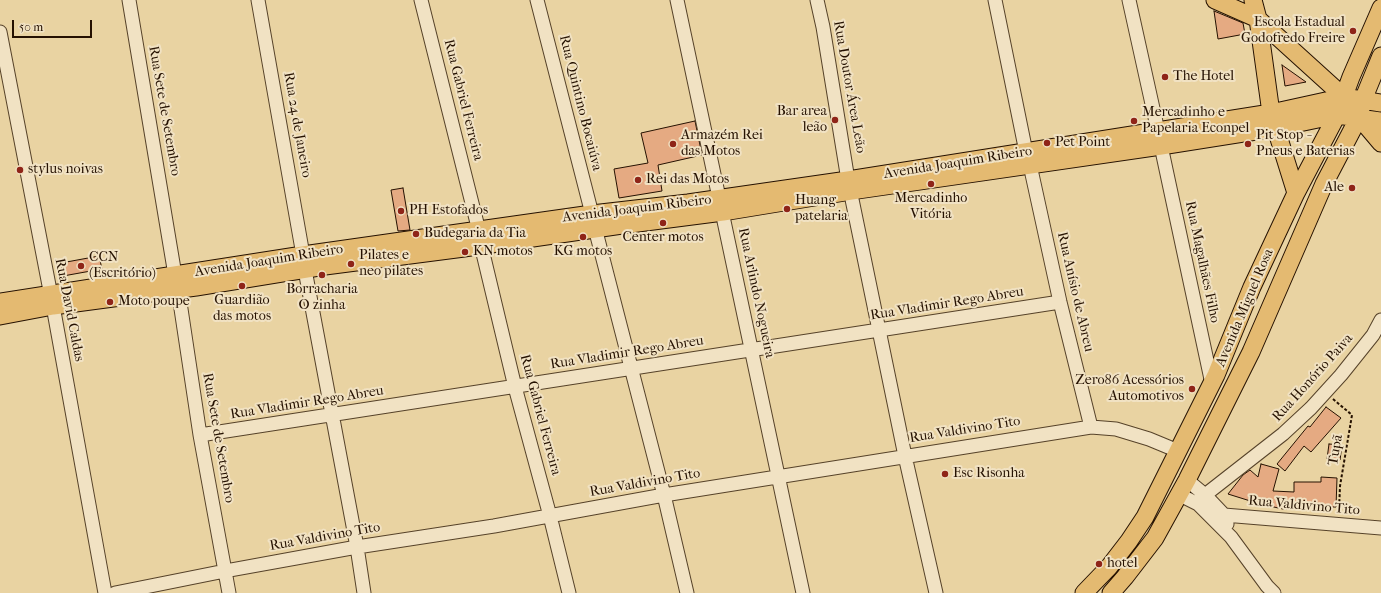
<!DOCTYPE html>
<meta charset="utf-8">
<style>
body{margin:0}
#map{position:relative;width:1381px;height:593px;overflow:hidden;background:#e9d3a2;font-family:"IM FELL French Canon",serif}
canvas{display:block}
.scale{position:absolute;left:12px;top:20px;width:80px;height:18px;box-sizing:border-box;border:2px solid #251101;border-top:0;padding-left:5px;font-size:12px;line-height:14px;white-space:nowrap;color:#251101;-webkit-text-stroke:3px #f1e2c3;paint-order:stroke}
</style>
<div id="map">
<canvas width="1381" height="593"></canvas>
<div class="scale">50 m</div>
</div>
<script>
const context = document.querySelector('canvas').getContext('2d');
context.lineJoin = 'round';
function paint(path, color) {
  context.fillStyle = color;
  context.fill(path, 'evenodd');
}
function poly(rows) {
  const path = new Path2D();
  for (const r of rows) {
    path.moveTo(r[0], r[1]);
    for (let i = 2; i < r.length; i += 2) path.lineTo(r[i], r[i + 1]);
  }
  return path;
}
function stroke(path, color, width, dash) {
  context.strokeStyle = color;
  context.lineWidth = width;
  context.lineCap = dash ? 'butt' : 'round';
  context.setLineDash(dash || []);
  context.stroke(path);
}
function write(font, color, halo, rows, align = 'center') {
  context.font = font + ' "IM FELL French Canon",serif';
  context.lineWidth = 4;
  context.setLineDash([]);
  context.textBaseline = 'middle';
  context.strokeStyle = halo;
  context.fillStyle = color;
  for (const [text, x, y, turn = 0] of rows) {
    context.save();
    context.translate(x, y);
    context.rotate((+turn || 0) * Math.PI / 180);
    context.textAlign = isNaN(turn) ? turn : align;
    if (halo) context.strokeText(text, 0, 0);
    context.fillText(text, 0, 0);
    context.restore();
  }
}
const building = poly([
 [1214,11,1243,23,1245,34,1218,39,1214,11],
 [1282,65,1306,82,1285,86,1282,65],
 [695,121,702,155,658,165,662,191,619,198,614,169,648,163,641,133,695,121],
 [403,188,410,230,398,231,391,190,403,188],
 [99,256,102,269,63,276,61,263,99,256],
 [1326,407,1341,418,1311,452,1304,446,1285,471,1277,464,1308,426,1310,427,1326,407],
 [1329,444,1342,445,1340,460,1327,459,1329,444],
 [1261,464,1279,469,1273,491,1294,492,1294,482,1321,482,1321,477,1337,478,1336,507,1320,507,1320,505,1291,506,1291,509,1283,509,1260,504,1228,494,1243,475,1250,470,1258,477,1261,464]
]);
paint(building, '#e5aa82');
stroke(building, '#251101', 1);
const minor = poly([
 [129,0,175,275],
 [258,0,303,255],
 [421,0,479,231],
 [537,0,592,214],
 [677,0,803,593],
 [817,0,823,27,848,180,905,456,936,593],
 [995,0,1026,152],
 [1129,0,1158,131],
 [0,32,53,306,105,593],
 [1161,146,1212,384],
 [1030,165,1060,302,1091,427],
 [595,228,664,495,687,593],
 [481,245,515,387,550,516,569,593],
 [305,270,357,547,364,593],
 [178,289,200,435,229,593],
 [200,435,1060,302],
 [1187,480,1205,495,1224,515,1227,524],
 [1180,495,1198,504,1231,537,1267,586,1274,593],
 [1198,504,1205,495,1283,434,1311,408,1341,375,1373,335,1381,320],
 [1224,515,1381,528],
 [115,593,225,571,357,547,494,526,664,495,1091,427,1116,429,1149,439,1178,451]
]);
const major = poly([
 [1215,0,1258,19,1344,97,1359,117,1381,143],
 [1253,0,1258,19,1271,113,1296,193],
 [0,302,303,255,592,214,688,203,848,180,1271,113,1344,97,1381,103],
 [0,316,53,306,196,287,325,266,464,248,622,225,723,212,851,191,1161,146,1275,128,1337,115,1381,121],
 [1084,593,1109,567,1129,541,1145,517,1216,375,1252,287,1296,193,1337,115,1351,77,1381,8],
 [1111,593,1125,577,1155,538,1187,480,1251,352,1324,184,1359,117,1363,100,1381,56]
]);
stroke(minor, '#564229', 15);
stroke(major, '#251101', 19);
stroke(poly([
 [1333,399,1352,415,1340,486,1339,512]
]), '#251101', 2, [3, 2]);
stroke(minor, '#f1e2c3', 13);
stroke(major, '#e4ba71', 17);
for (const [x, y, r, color] of [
 [1353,31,4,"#8f2418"],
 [1165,77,4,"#8f2418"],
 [835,120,4,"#8f2418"],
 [1134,121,4,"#8f2418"],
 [1047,143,4,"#8f2418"],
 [673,144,4,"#8f2418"],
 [1248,144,4,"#8f2418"],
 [20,170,4,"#8f2418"],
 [638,180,4,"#8f2418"],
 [931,184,4,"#8f2418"],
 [1352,188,4,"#8f2418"],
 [787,209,4,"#8f2418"],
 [401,211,4,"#8f2418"],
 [663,223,4,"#8f2418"],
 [416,234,4,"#8f2418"],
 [583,237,4,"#8f2418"],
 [465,252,4,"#8f2418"],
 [351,264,4,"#8f2418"],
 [81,266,4,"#8f2418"],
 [322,275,4,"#8f2418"],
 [242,286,4,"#8f2418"],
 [110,302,4,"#8f2418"],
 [1192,389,4,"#8f2418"],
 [945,474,4,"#8f2418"],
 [1099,564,4,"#8f2418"]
]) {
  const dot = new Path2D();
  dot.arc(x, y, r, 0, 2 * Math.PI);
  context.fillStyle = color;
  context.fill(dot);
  stroke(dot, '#f1e2c3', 1.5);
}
write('14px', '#251101', '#f1e2c3', [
 ["Escola Estadual",1345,23,"right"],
 ["Godofredo Freire",1345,39,"right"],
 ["The Hotel",1173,77],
 ["Bar area",827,112,"right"],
 ["leão",827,128,"right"],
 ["Mercadinho e",1142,113],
 ["Papelaria Econpel",1142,129],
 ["Armazém Rei",681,136],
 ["das Motos",681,152],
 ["Pit Stop -",1256,136],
 ["Pneus e Baterias",1256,152],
 ["Pet Point",1055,143],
 ["stylus noivas",28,170],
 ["Rei das Motos",646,180],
 ["Ale",1344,188,"right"],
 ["Mercadinho",931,199,"center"],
 ["Vitória",931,215,"center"],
 ["Huang",795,201],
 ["patelaria",795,217],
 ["PH Estofados",409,211],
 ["Budegaria da Tia",424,234],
 ["Center motos",663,238,"center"],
 ["KN motos",473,252],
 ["KG motos",583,252,"center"],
 ["Pilates e",359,256],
 ["neo pilates",359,272],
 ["CCN",89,258],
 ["(Escritório)",89,274],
 ["Borracharia",322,290,"center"],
 ["O zinha",322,306,"center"],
 ["Guardião",242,301,"center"],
 ["das motos",242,317,"center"],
 ["Moto poupe",118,302],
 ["Zero86 Acessórios",1184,381,"right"],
 ["Automotivos",1184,397,"right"],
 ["Esc Risonha",953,474],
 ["hotel",1107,564]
], 'left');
write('14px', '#251101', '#f1e2c3', [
 ["Rua Doutor Área Leão",849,87,80],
 ["Rua Gabriel Ferreira",463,100,76],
 ["Rua Quintino Bocaiúva",580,103,76],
 ["Rua Sete de Setembro",164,111,80],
 ["Rua 24 de Janeiro",297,125,80],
 ["Avenida Joaquim Ribeiro",958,163,-9],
 ["Avenida Joaquim Ribeiro",637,209,-7],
 ["Avenida Joaquim Ribeiro",269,261,-9],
 ["Rua Magalhães Filho",1202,262,78],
 ["Rua Anísio de Abreu",1075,292,77],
 ["Rua Arlindo Nogueira",756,293,78],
 ["Rua Vladimir Rego Abreu",947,304,-9],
 ["Avenida Miguel Rosa",1245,308,-67],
 ["Rua David Caldas",69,310,79],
 ["Rua Vladimir Rego Abreu",627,353,-9],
 ["Rua Honório Paiva",1313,378,-48],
 ["Rua Vladimir Rego Abreu",307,403,-9],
 ["Rua Gabriel Ferreira",540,415,75],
 ["Rua Valdivino Tito",965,430,-9],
 ["Rua Sete de Setembro",218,438,80],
 ["Tupã",1336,450,-80],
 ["Rua Valdivino Tito",645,483,-10],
 ["Rua Valdivino Tito",1304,506,5],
 ["Rua Valdivino Tito",325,537,-10]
]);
</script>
